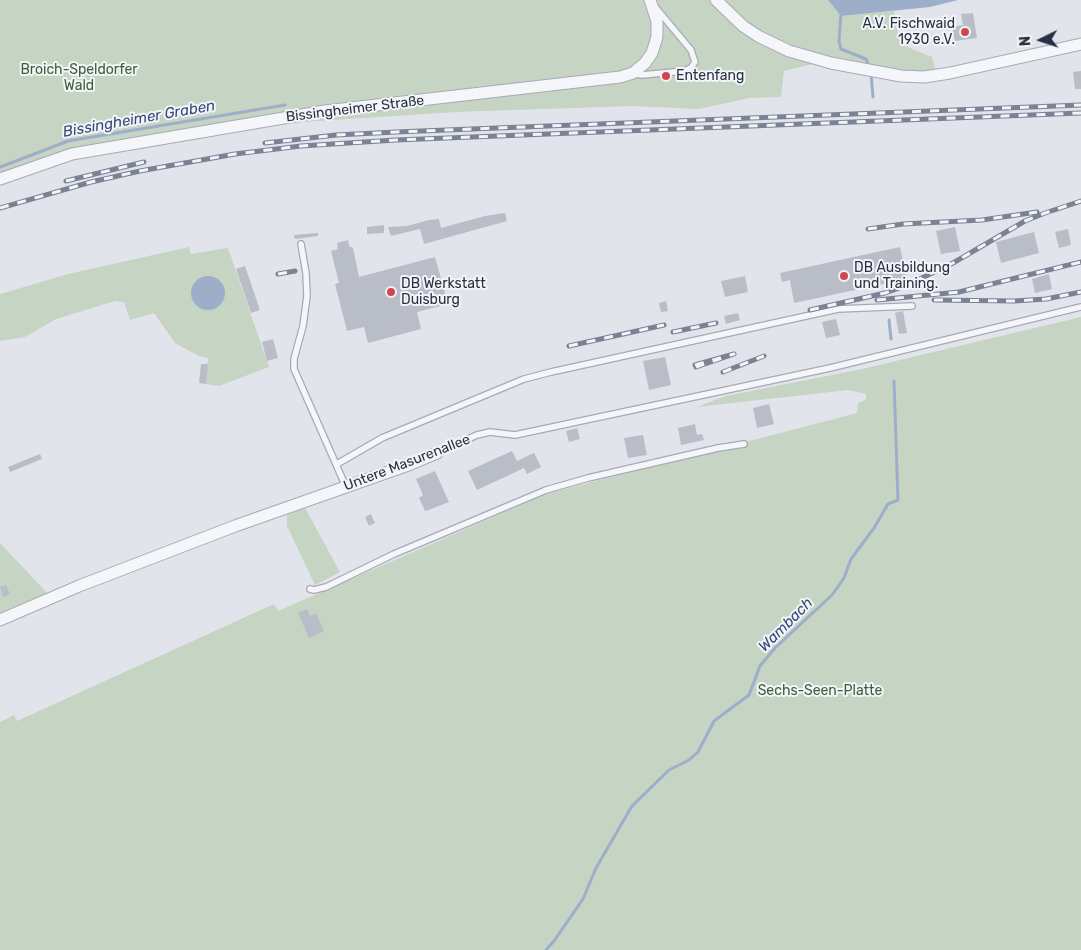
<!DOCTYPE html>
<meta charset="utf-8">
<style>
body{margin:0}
#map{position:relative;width:1081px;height:950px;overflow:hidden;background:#e2e4eb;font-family:Rubik,sans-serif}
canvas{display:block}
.north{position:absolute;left:1016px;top:15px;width:50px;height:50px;-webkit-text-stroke:4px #f2f4f8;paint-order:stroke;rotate:266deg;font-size:14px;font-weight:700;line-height:20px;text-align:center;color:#2a3043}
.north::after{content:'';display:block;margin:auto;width:18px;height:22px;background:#2a3043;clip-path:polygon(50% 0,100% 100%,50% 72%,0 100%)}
</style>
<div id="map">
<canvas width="1081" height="950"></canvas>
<div class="north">N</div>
</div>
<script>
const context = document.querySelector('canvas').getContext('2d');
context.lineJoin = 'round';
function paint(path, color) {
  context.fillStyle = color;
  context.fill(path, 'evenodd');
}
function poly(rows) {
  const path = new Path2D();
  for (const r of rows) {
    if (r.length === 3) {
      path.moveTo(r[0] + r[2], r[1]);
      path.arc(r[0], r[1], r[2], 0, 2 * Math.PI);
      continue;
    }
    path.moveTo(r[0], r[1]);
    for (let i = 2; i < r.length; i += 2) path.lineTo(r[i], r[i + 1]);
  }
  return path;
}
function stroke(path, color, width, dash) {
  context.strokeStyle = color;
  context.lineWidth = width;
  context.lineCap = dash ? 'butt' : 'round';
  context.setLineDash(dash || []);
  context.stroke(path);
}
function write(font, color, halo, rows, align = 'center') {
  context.font = font + ' Rubik,sans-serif';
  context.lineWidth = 4;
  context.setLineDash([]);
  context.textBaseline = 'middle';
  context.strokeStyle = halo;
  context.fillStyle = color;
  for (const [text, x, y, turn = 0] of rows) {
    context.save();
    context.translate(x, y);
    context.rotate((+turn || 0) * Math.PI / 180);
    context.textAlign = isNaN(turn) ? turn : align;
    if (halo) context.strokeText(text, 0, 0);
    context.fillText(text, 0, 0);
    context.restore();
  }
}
paint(poly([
 [0,0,828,0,841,16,894,11,900,44,932,57,936,72,913,73,817,63,784,71,781,97,749,98,699,109,632,106,456,112,272,124,71,159,0,185],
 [189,247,191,254,228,248,269,367,219,386,206,384,208,358,199,356,175,343,154,313,130,320,124,302,115,301,56,319,25,337,0,341,0,294,68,274],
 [1081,317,1081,950,0,950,0,722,14,715,17,721,274,604,278,611,546,494,857,413,858,403,866,400,866,394,848,390,697,407,726,396,862,369],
 [305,508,340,572,315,585,287,526,287,515],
 [0,543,49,595,0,614]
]), '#c6d4c3');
paint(poly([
 [828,0,958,0,930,7,841,16],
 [208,293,17]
]), '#9daeca');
stroke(poly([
 [841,13,839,41,841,49,866,59,869,67],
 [871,73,873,97],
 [0,167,68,141,285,105],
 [889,320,891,339],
 [546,950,554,941,583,899,596,868,632,806,669,770,689,760,698,752,714,721,749,695,760,666,775,648,832,595,844,578,851,559,874,528,888,504,898,500,894,381]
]), '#9daeca', 3);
paint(poly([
 [973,13,977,38,955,41,952,27,963,25,961,14],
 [1081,71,1081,89,1075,89,1073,72],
 [505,213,507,221,424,244,420,229,391,236,388,227,407,226,429,220,439,219,441,228,485,216],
 [384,225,384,233,367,234,367,227],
 [955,227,960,251,941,254,936,231],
 [1068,229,1071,245,1059,248,1055,232],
 [1034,232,1039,253,1001,263,996,242],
 [318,233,318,236,295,239,294,235],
 [348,240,349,246,353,248,359,277,435,257,448,304,417,312,421,329,368,343,364,327,347,331,335,284,339,283,331,251,338,249,337,243],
 [900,247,904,265,911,263,912,270,905,271,907,279,794,303,790,280,782,282,780,273],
 [245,266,260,310,251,313,236,269],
 [1049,274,1052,289,1035,293,1032,279],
 [745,276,748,292,725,297,721,281],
 [666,301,668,311,661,312,659,303],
 [903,311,907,333,899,334,895,313],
 [738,313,740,320,726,324,724,316],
 [836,319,840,335,826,338,822,322],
 [273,339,278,358,267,361,262,342],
 [665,357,671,385,649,390,643,361],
 [201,364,208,364,206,384,199,383],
 [769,404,774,424,757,428,753,408],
 [695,424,697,435,702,434,704,440,681,445,678,428],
 [577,428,580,439,569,442,566,431],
 [643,435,647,455,628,458,624,438],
 [512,451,517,461,534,453,541,467,527,474,524,468,477,490,468,471],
 [40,454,42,459,10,472,8,467],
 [435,471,449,502,426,511,425,511,419,498,423,495,416,479],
 [371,514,375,523,369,526,365,517],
 [6,585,10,594,3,597,0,587],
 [307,609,310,616,316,613,324,631,309,638,298,613]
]), '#b9bdc8');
const service = poly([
 [633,73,642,75,684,71,691,68,695,62,691,50,656,8],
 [301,244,306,273,307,296,303,326,294,359,294,369,346,487],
 [437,453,477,435,490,432,515,435,830,368,1081,307],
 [337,464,382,438,524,379,551,372,838,309,912,306],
 [310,589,314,590,326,587,394,554,546,490,588,478,718,448,744,444]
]);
const minor = poly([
 [716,0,743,26,758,36,789,51,831,63,901,76,924,77,950,73,1081,44],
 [0,179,72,154,266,121,325,111,620,77,633,73,645,63,652,53,657,37,657,21,650,0],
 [0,620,79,586,235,526,411,464,437,453]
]);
stroke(service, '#a7aab5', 8);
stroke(minor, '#a7aab5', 13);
stroke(service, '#f5f6f9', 5.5);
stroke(minor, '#f5f6f9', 11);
const rail = poly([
 [265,143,336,135,396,132,1081,105],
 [66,181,144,162],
 [0,208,91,182,140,171,235,154,301,146,396,140,1081,113],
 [868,229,903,224,982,220,1037,212],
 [278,274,295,271],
 [877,300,959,292,1081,262],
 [934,300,1014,301,1046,299,1081,292],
 [810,310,885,293,905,286,953,263,1025,221,1045,213,1081,201],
 [673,332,716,323],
 [569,346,664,325],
 [695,365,734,354,696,367],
 [723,372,764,356]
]);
stroke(rail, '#7b8294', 5);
stroke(rail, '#f2f4f8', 3, [9]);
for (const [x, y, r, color] of [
 [965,32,5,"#cf474d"],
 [666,76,5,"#cf474d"],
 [844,276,5,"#cf474d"],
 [391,292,5,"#cf474d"]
]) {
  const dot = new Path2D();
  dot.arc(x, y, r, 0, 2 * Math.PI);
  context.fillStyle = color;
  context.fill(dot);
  stroke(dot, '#f2f4f8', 2);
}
write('14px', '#2a3043', '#f2f4f8', [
 ["A.V. Fischwaid",955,24,"right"],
 ["1930 e.V.",955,40,"right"],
 ["Entenfang",676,76],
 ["DB Ausbildung",854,268],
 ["und Training.",854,284],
 ["DB Werkstatt",401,284],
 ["Duisburg",401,300]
], 'left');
write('14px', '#3a5f37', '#f2f4f8', [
 ["Broich-Speldorfer",79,70],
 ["Wald",79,86],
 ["Sechs-Seen-Platte",820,691]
]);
write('14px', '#2a3043', '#f2f4f8', [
 ["Bissingheimer Straße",355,109,-7],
 ["Untere Masurenallee",407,463,-21]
]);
write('italic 15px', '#344a77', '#f2f4f8', [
 ["Bissingheimer Graben",139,119,-10],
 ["Wambach",786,625,-45]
]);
</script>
